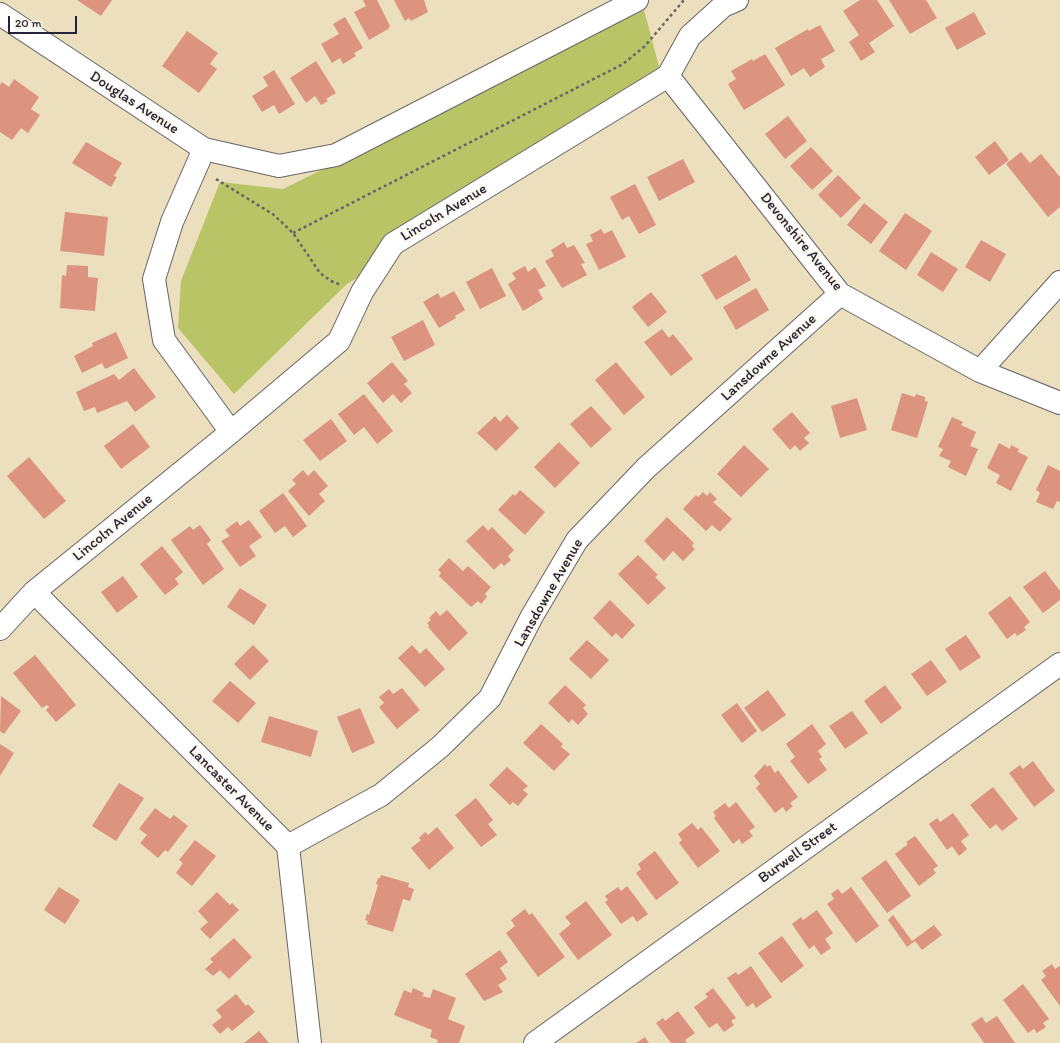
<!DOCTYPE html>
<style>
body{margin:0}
#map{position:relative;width:1060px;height:1043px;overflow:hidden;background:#ecdfbd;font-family:Itim,sans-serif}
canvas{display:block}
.scale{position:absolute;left:8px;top:16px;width:69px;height:18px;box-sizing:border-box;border:2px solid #22223b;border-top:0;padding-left:5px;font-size:12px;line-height:14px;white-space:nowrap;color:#22223b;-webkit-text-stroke:3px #fcf5e5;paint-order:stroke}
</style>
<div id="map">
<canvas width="1060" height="1043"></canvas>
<div class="scale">20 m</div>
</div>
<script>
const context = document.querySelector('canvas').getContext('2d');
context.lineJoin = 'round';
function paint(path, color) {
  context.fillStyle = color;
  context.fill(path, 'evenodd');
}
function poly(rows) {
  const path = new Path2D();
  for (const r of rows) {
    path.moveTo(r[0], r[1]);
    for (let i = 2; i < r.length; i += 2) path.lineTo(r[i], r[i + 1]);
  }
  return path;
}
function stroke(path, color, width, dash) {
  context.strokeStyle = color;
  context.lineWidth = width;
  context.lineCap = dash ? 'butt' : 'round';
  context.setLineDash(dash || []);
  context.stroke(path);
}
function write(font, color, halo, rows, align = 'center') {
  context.font = font + ' Itim,sans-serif';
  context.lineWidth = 3;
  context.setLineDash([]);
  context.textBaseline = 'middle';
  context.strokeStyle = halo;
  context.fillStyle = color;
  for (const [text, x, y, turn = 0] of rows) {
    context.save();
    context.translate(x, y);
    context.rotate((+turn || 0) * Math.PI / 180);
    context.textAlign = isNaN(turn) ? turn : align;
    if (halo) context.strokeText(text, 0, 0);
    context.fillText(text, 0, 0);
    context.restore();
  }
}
paint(poly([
 [644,10,664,85,347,284,234,394,178,328,181,281,220,182,283,189]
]), '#b8c466');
paint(poly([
 [77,0,112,0,101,16],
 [363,0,377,0,390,26,388,29,369,40,354,12,366,6],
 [394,0,424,0,428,12,411,21,409,18,405,21],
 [860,0,877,0,894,26,869,43,875,52,861,61,849,42,859,35,843,11],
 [889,0,926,0,937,18,910,34],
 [974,12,986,34,957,50,945,28],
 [345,17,363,48,354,53,356,56,343,64,340,58,332,63,321,44,339,34,333,24],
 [820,25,835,51,821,59,825,67,810,77,804,68,791,76,775,48,808,29,809,31],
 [187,31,218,53,210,64,217,69,199,93,162,66],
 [765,54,785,85,744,110,728,84,736,79,731,71,752,59,753,61],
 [316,61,336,93,326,99,328,101,321,105,315,96,306,103,290,78],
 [274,70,295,104,279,114,274,105,262,112,252,96,268,86,263,77],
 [14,79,39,97,31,109,40,115,28,133,21,128,12,140,0,132,0,85,2,82,9,87],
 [788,116,807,141,785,159,765,134],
 [995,141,1009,160,989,175,975,157],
 [86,142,122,163,114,176,117,177,111,187,72,163],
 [811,147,833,171,812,190,790,166],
 [1021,152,1030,163,1041,154,1060,177,1060,207,1048,217,1006,164],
 [683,159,695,182,659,201,647,177],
 [838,175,861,198,841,218,818,195],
 [635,184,656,225,639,234,629,216,622,220,610,197],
 [864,203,888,222,871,244,847,225],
 [65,212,108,217,104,256,60,251],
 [905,213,932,231,906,270,879,251],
 [601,229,604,234,612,230,626,257,599,270,586,244,593,241,590,235],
 [981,240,1006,254,990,282,965,267],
 [564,242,567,248,574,245,585,263,581,264,587,275,562,288,545,261,554,256,551,250],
 [931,252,958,269,943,292,917,275],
 [736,255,751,280,716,300,701,275],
 [67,265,88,266,88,277,98,278,95,311,60,308,62,275,66,276],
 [525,266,528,272,535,267,546,286,538,290,543,299,523,311,508,284,516,279,512,273],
 [492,268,506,296,480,309,466,282],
 [756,288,769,310,736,330,723,307],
 [454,291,465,310,455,316,456,318,439,328,423,302,438,293,441,298],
 [651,292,667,312,648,327,632,307],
 [423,320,435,345,404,361,391,337],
 [662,329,669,338,673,334,693,359,671,376,644,342],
 [116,332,128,358,105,369,102,363,82,373,74,356,93,346,92,343],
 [392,362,408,381,404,384,412,393,401,403,393,394,383,403,367,383],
 [616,362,645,397,624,415,595,380],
 [134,368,156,397,135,412,127,401,97,413,95,407,84,411,76,392,114,374,119,380],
 [902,393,915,397,916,394,925,397,925,401,928,402,917,438,891,430],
 [364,394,393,431,377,444,364,427,354,435,338,414],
 [857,398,867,430,840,438,831,406],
 [591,406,612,429,591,448,570,424],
 [792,412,810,433,804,438,809,443,800,451,795,445,790,450,772,429],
 [507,415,519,428,496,451,477,433,495,416,500,422],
 [952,417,963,422,961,425,976,432,970,446,978,449,966,476,948,467,951,461,939,456,943,449,938,447],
 [331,419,347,441,320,461,303,440],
 [133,424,150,447,121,469,104,446],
 [559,442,580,463,555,488,534,467],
 [999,443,1010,449,1011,445,1019,449,1018,452,1028,457,1011,491,996,483,1000,475,987,468],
 [744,445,769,469,741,497,717,474],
 [29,457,66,501,44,519,7,476],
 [1048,465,1060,471,1060,502,1057,501,1053,509,1036,502,1040,493,1036,490],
 [303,470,308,476,314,470,328,486,319,494,325,501,309,516,288,491,296,484,292,480],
 [520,490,545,512,525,535,498,510,513,494,515,496],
 [703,492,707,496,710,492,717,499,713,502,732,519,720,532,712,525,706,531,683,509,696,495,698,497],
 [283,493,307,526,293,537,285,526,275,533,259,511],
 [667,517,694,543,692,546,695,549,683,561,673,551,664,561,644,541],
 [249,520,262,537,249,546,256,556,240,567,221,541,230,536,225,530,237,521,240,526],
 [200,525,211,540,207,544,224,569,203,585,171,540,190,526,193,530],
 [483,525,488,531,492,527,514,550,508,556,511,560,504,566,501,563,494,570,466,541],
 [162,546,183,572,175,579,179,584,165,595,140,564],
 [638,555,658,575,655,577,666,588,648,605,618,574],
 [449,558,463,571,468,566,491,587,485,594,487,597,481,604,478,601,471,607,439,576,441,573,438,570],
 [1045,571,1060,591,1060,600,1043,613,1023,587],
 [123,576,138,597,117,613,101,592],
 [240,588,267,605,254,625,227,607],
 [1010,596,1030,622,1024,627,1026,630,1017,636,1015,633,1007,639,988,613],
 [610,600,635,625,622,639,616,633,612,637,593,618],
 [447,610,468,633,449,651,428,627,429,625,427,623,431,620,429,618,436,611,440,616],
 [966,635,981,657,960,671,945,649],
 [587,640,609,660,591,679,569,659],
 [253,645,269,661,250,680,234,664],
 [412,645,420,654,426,648,445,669,425,687,398,658],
 [35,655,76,705,56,722,46,710,49,707,47,705,42,708,13,673],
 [931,660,947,682,927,696,911,674],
 [230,681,256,703,238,723,212,701],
 [565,685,586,705,583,708,588,714,578,725,572,719,569,723,548,703],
 [885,685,902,708,881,724,864,701],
 [402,688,420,710,397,729,379,707,384,703,379,697,389,689,393,694],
 [768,690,786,715,762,732,744,708],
 [1,696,21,711,4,734,0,731],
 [737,703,757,731,742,743,721,715],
 [360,708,375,743,352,753,337,717],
 [852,711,868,733,845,749,829,726],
 [269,716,318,731,311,757,261,742],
 [541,724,563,744,561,747,570,754,554,771,523,743],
 [812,724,826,744,818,751,822,757,819,759,827,770,808,784,790,761,795,757,786,744],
 [0,744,14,753,0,776],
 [1033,761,1055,791,1034,807,1009,773,1020,765,1023,769],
 [765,764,767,767,770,765,775,773,778,770,798,797,790,803,793,806,786,812,783,807,775,813,756,788,760,784,754,776],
 [507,767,528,786,523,790,528,794,518,806,513,802,510,805,489,785],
 [119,783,144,798,116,841,92,826],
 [993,787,1018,819,1002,831,996,824,990,829,970,805],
 [476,798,493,820,488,824,497,835,481,847,455,815],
 [736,802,755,827,749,831,753,836,742,844,739,839,733,844,714,818,716,816,713,812,725,803,729,808],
 [155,808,170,819,174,815,188,826,168,852,165,850,158,858,140,843,147,835,139,829],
 [953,813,969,835,961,841,967,849,959,856,952,846,947,850,929,824,937,818,940,822],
 [692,823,698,830,701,827,720,851,698,868,679,843,682,840,678,834],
 [437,827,454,848,429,870,411,848,421,840,419,838,425,832,428,835],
 [915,836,938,866,933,869,936,873,919,886,895,854,908,844,906,842],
 [195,840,216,856,192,886,176,873,183,863,179,860],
 [655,851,679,883,656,900,636,873,641,869,638,864],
 [886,860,911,896,887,913,861,878],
 [381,875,409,883,408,887,414,889,410,901,403,899,393,932,367,924,368,921,365,920,367,914,369,915,378,885,376,884,378,878,380,878],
 [627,886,648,914,637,922,633,916,621,924,605,902,608,900,605,896,618,887,621,891],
 [59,887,80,900,65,924,44,910],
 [851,887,879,926,856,943,827,904,834,899,831,894,838,889,842,894],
 [217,892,230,905,232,903,239,910,210,939,200,929,208,922,198,911],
 [586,901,612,935,578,960,559,934,571,924,565,917],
 [525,909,529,915,532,913,565,957,538,977,506,933,515,926,511,920],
 [817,910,833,933,825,939,831,948,821,955,814,945,809,949,792,924,801,917,803,920],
 [893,915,912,941,934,925,942,935,922,950,915,941,907,947,888,920],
 [782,936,804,966,781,983,758,953],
 [234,938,252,957,229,979,220,970,213,976,205,969,213,962,210,959],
 [500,950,508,962,500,968,507,979,498,985,503,992,484,1001,465,974],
 [1052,964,1055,969,1060,966,1060,1006,1041,980,1046,976,1042,971],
 [751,966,772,997,756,1008,753,1003,747,1007,727,978,736,972,738,975],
 [1023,984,1049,1019,1043,1023,1046,1027,1037,1033,1034,1029,1028,1033,1003,1000],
 [413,988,424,993,422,996,430,998,433,989,456,998,448,1019,465,1026,459,1043,437,1043,438,1040,430,1037,432,1030,394,1015,404,990,411,993],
 [713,988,736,1018,731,1021,734,1025,724,1032,717,1023,709,1028,694,1007,708,997,705,994],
 [236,994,246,1006,248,1004,255,1012,232,1031,228,1027,220,1034,212,1025,222,1017,216,1010],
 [678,1011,695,1033,685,1040,687,1043,671,1043,656,1023,663,1018,665,1021],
 [997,1016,1015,1043,984,1043,971,1024,982,1017,986,1023],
 [259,1031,269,1043,244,1043],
 [645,1037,649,1043,636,1043]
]), '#dc937f');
const minor = poly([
 [0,14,204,149,279,166,336,155,637,0],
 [668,76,840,294,980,371,1060,403],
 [668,76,690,36,723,6,737,0],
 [204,149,172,222,154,279,164,340,231,432],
 [980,371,1060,282],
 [34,592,288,846,310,1043],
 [0,629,34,592,231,432,339,341,362,292,393,244,668,76],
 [288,846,381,795,440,747,490,698,532,616,577,540,646,468,840,294],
 [535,1043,1060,664]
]);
stroke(minor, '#696468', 24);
stroke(poly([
 [216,179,274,215,293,233,320,273,331,281,341,285],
 [293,233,623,64,645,46,684,0]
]), '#696468', 2.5, [3, 3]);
stroke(minor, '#fff', 22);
write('15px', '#22223b', '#fcf5e5', [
 ["Douglas Avenue",134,103,33],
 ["Lincoln Avenue",444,213,-31],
 ["Devonshire Avenue",801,242,51],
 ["Lansdowne Avenue",769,358,-42],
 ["Lincoln Avenue",113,528,-39],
 ["Lansdowne Avenue",549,593,-60],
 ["Lancaster Avenue",231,789,45],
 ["Burwell Street",798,853,-36]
]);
</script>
